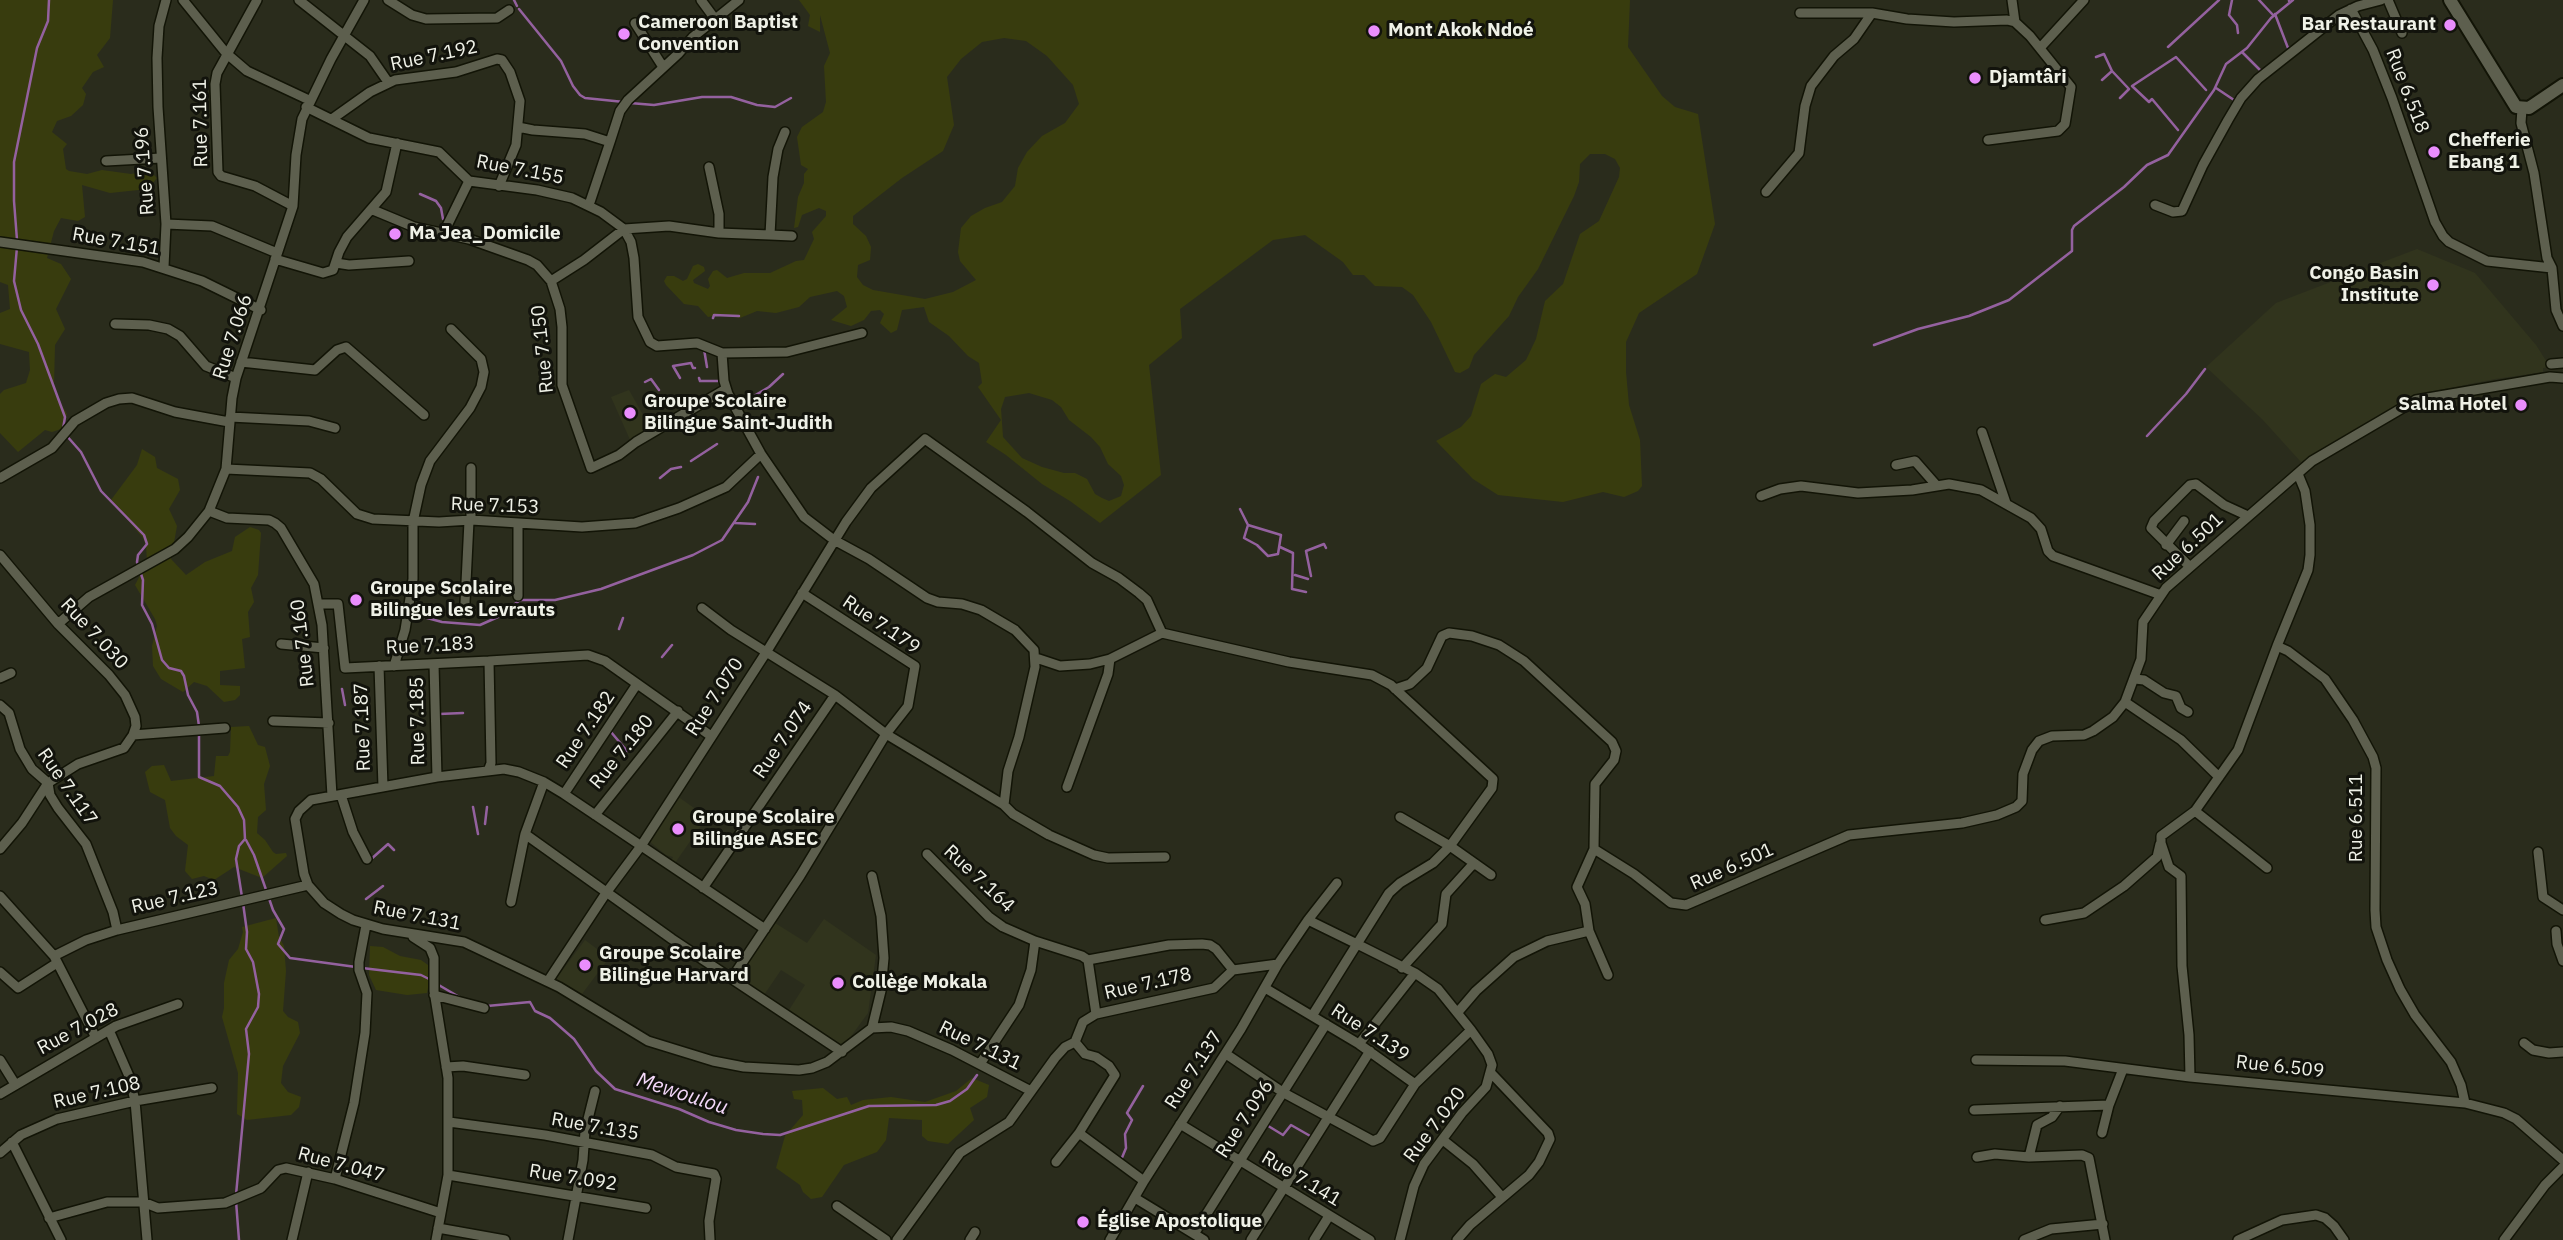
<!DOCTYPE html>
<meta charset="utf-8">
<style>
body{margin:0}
canvas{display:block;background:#2a2c1c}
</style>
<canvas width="2563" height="1240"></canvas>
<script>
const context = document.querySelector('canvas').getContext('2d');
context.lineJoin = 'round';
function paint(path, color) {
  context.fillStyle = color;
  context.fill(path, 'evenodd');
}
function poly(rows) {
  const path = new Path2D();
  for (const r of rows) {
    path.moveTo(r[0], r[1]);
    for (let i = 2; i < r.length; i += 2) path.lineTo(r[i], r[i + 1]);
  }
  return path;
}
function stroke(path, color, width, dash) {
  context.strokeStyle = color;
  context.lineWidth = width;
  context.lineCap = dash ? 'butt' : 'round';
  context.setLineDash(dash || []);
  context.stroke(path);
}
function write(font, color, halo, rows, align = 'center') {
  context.font = font + ' "IBM Plex Sans",sans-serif';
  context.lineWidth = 6;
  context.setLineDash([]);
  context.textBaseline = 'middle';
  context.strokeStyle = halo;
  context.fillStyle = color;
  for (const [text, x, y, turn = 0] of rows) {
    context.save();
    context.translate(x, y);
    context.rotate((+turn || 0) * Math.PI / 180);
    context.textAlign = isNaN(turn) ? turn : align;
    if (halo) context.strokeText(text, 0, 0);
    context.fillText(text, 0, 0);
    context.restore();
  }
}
paint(poly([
 [2417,249,2475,273,2536,345,2550,367,2543,368,2543,372,2495,379,2414,395,2301,462,2262,419,2206,367,2276,303],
 [629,390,651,429,631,442,611,397],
 [677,796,707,817,675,863,671,861,673,857,666,855,649,841],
 [824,919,876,955,868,1013,846,1043,842,1045,789,1010,805,985,781,970,764,995,743,982,741,973,775,923,807,943],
 [585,940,609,958,582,994,556,979]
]), '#31341d');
paint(poly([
 [0,0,113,0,110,38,97,55,104,67,93,72,82,88,86,94,83,105,71,116,57,121,52,132,67,144,63,149,66,169,69,171,87,174,102,170,131,174,150,171,157,178,148,189,110,193,82,185,85,217,78,221,61,218,54,231,47,258,61,264,71,279,56,309,65,329,55,345,54,385,54,392,67,414,61,429,52,432,45,430,18,452,0,433,0,394,4,390,26,383,30,370,29,352,0,344,0,313,10,309,8,285,0,282],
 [799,0,1630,0,1628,47,1662,96,1675,107,1698,114,1715,224,1697,274,1639,313,1626,342,1626,372,1629,405,1640,440,1642,486,1638,491,1624,497,1603,492,1563,502,1498,495,1473,479,1436,441,1461,427,1471,416,1481,384,1495,374,1506,377,1526,360,1536,339,1545,301,1563,284,1580,234,1599,221,1619,177,1620,168,1615,159,1605,154,1590,154,1580,164,1579,182,1574,196,1538,269,1518,297,1509,316,1474,355,1469,368,1460,373,1455,372,1431,322,1413,295,1402,287,1375,286,1364,275,1353,275,1343,262,1305,235,1273,240,1180,309,1182,338,1149,365,1161,475,1100,523,1070,501,1042,484,1006,455,986,442,1001,420,978,387,982,383,979,363,968,356,949,336,929,322,924,307,902,310,897,330,891,333,880,323,884,314,880,310,871,311,864,320,851,326,831,320,847,307,844,296,837,291,810,297,799,307,776,313,757,311,740,318,723,314,708,317,698,306,684,304,666,285,664,281,667,276,674,276,683,281,687,279,693,266,698,264,704,267,705,271,693,280,694,283,708,289,710,286,708,279,713,271,717,270,727,278,744,273,770,273,796,261,804,260,814,239,812,232,826,216,826,211,819,208,802,215,798,227,794,228,798,197,804,183,804,174,808,169,801,165,797,137,802,127,823,112,826,102,824,66,830,53,820,15,820,32,808,26,810,15],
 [1004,38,1026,41,1047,56,1073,85,1079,104,1065,123,1042,136,1027,152,1018,168,1015,186,1002,202,985,208,971,216,961,228,958,252,960,261,976,280,953,292,925,299,873,290,863,285,857,277,858,265,870,260,871,247,866,236,853,224,853,216,902,178,943,151,954,125,947,77,961,59,982,42],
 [1029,393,1052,400,1061,407,1069,420,1091,437,1100,447,1108,464,1121,476,1124,485,1121,496,1109,501,1102,498,1095,494,1087,479,1075,473,1064,473,1042,467,1022,458,1003,437,1001,409,1005,397],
 [142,449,155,457,157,468,178,479,180,490,169,509,177,526,171,559,186,575,205,562,232,551,235,537,250,527,259,530,261,533,258,575,251,588,254,602,248,612,250,637,242,639,245,668,220,671,220,685,240,686,240,695,235,700,224,702,207,686,194,682,183,692,161,679,153,666,152,646,157,626,155,619,135,585,147,562,146,545,143,538,111,500,137,465],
 [249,726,258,745,265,747,270,766,264,784,266,810,258,817,257,833,265,840,273,852,276,854,286,853,287,856,262,878,234,867,214,880,204,876,192,879,185,871,188,845,176,836,170,828,165,800,150,792,145,772,152,766,164,765,171,781,214,776,216,756,228,756,230,752,231,727],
 [276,918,279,937,284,946,286,971,283,1011,288,1017,298,1022,300,1033,283,1066,281,1083,288,1092,301,1097,299,1107,291,1115,247,1120,237,1114,238,1073,222,1017,224,1008,224,983,229,960,238,949,243,932,242,927],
 [370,946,383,947,400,956,421,960,428,965,431,974,427,993,407,995,376,990,369,975],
 [972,1078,989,1085,987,1097,970,1108,974,1120,948,1144,928,1141,922,1136,922,1120,889,1118,886,1140,877,1152,844,1165,822,1197,811,1199,803,1192,800,1185,776,1168,785,1136,803,1115,802,1100,794,1099,792,1091,823,1088,837,1099,847,1097,851,1105,863,1100,891,1097,925,1102,956,1091]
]), '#383c0e');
stroke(poly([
 [514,0,517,6],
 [2232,0,2229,15,2237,25,2238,33],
 [2259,0,2273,15],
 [2289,0,2289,1],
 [519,9,561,61,573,86,580,95,585,98,624,102],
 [2275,14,2288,48,2290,48],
 [2168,47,2219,0],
 [2242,52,2261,71],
 [2096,57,2104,54,2112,71,2129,89,2120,98],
 [2102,80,2112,71],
 [2216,88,2237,102],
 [630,103,654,105,702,97,731,97,757,105,775,107,791,98],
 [2178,130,2152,99,2149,102,2132,86,2176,57,2206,90],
 [420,194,436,201,441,208,443,219],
 [17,240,14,201,14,162,37,48,48,21,49,0],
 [17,247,14,281,21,310,38,344,65,417,63,429],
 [713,318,714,315,739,316],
 [1874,345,1918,329,1969,316,2009,300,2072,251,2072,230,2074,226,2124,187,2147,165,2168,155,2214,90,2226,64,2247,48,2271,18,2293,0],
 [704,349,707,367],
 [680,378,673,366,691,363,693,368,695,368],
 [699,378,700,381,721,381],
 [645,382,651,379,659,390],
 [737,406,769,387,783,374],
 [66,435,81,452,101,491,144,535,147,544,138,555,137,562,143,580,142,605,152,624,162,660,169,668,181,671,184,676,188,695,197,712,199,726],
 [2147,436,2186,394,2205,369],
 [691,461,717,444],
 [660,478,671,469,681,467],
 [1240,509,1248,525,1244,538,1257,545,1268,556,1278,554,1281,535,1248,525],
 [735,523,755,524],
 [1280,547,1293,553,1292,589,1306,592],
 [1295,575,1308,579],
 [1311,576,1306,551,1324,544,1326,548],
 [416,615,442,622,480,625,498,617,520,600,555,600,601,589,693,555,722,540,748,502,758,477],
 [619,629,623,618],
 [662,657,672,645],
 [342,689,345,705],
 [439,714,463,713],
 [611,732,627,751],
 [199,733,199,777,220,786,238,807,244,820,245,839,239,846,236,859,242,897],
 [473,807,478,834],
 [485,824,487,807],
 [246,840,254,855,273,910,284,929,278,944,290,958,356,967],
 [369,861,388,844,394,850],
 [366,899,383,886],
 [362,968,421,975,431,980],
 [437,984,461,998],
 [487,1006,530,1002,535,1011,550,1018,574,1039,596,1071,615,1089,679,1109,709,1122,736,1130,763,1134,780,1135,869,1106,936,1105,950,1101,967,1089,977,1075],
 [1265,1124,1283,1135,1291,1125,1312,1137],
 [1121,1160,1126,1148,1125,1134,1132,1120,1127,1113,1143,1086],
 [236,1195,249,1054,246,1029,258,1007,259,994,253,962,246,949,247,932,243,903],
 [236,1201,239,1240]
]), '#94619f', 2.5);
const street = poly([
 [166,0,159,26,157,58,158,107,166,224,212,226,277,253],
 [183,0,226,53,247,71,309,100],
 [257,0,217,73,215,84,218,172,221,176,255,186,293,206],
 [299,0,370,56,388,82],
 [388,0,412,15,426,19,497,18,509,10],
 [701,0,715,19],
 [2012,0,2015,22],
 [2388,0,2402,33],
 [2351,9,2373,50,2392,98,2435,222,2443,236,2449,242,2487,261,2552,268],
 [1800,13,1872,13,1907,19,1954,22,2007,20,2015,22,2030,36,2071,87,2065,124,2058,131,1988,140],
 [635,23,663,67],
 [2040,48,2084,0],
 [306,107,369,138,439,152,469,181,537,190,572,198,601,212,624,229,631,242,634,258,638,317,650,342,657,346,697,343,722,353,724,381,728,394,761,454,804,517,834,540,869,559,927,598,938,602,962,604,981,610,1015,630,1034,650,1035,667,1019,737,1008,771,1004,805,1013,814,1049,835,1094,855,1108,858,1165,857],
 [2522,109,2521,123,2534,173,2547,258,2552,268,2556,310,2563,326],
 [332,119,370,92,395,80,456,72,497,59,502,60,510,72,520,101,516,145,499,186],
 [518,127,533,130,585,134,610,142,589,205],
 [610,142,620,111,628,100,678,54,693,37,739,0],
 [106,161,161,158],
 [709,167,719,214,719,233],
 [1766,192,1799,153,1805,106,1811,86,1834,56,1854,39,1872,13],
 [2155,205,2173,212,2182,211,2203,165,2228,120,2241,98,2258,79,2339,15,2358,6,2381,0],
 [373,210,414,227,469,239,528,260,537,265,551,281],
 [443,234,469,181],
 [770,235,792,236],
 [0,242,143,262,202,281,261,310],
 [275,259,323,273,333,270,339,252,347,237,386,192,397,143],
 [336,263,349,265,409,261],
 [164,267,166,224],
 [115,324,149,325,168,329,180,336,206,366,236,378],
 [722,353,787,352,862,333],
 [241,362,315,370,337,350,346,347,424,415],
 [2551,364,2563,363],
 [726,389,636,442,619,455,591,468,562,385,562,327,560,309,551,281,584,260,624,229,669,226,719,233,770,235,773,177,778,149,785,132],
 [230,417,309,421,335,428],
 [1982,432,2006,503],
 [1896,465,1915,461,1937,486],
 [226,469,310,473,321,479,357,514,373,519,439,522,471,520,582,527,635,523,679,508,726,487,761,454],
 [2298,474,2305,491,2310,525,2310,555,2308,570,2277,646,2288,651,2325,679,2353,720,2373,757,2376,768,2375,910,2376,927,2387,960,2400,989,2415,1015,2451,1062,2461,1085,2465,1103],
 [0,478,52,448,75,421,106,403,119,399,132,398,175,412,229,422],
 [1761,496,1780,489,1801,486,1858,493,1912,490,1949,484,1981,490,2031,518,2041,529,2048,551,2053,556,2161,595],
 [209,511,227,518,269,520,275,523,281,528,314,584,322,625,332,796],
 [471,520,471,468],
 [2166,545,2184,521],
 [0,555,58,624,109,675,125,695,135,717,136,726,133,735,124,748,78,764,48,783,22,823,0,849],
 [2189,566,2151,528,2154,521,2190,485,2196,484,2224,505,2248,516],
 [802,593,915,666,908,706,886,734,1004,805],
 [518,596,518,524],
 [465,603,469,521],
 [319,604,338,604,345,668,489,661,491,763,488,771],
 [702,608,731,630,835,695],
 [58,624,89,597,175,549,188,537,209,511,226,469,232,398,236,378,293,206,296,155,302,119,331,59,364,0],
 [281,644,324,648],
 [1036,658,1060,666,1090,664,1110,659,1162,633],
 [489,661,588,655,605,661,711,736],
 [434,664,437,777],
 [379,666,383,787],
 [394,666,405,630,413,579,413,522,421,485,430,461,470,408,481,387,484,372,481,359,451,329],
 [0,678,11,673],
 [2135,679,2144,680,2164,693,2176,696,2181,708,2188,712],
 [1395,689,1410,684,1427,668,1442,636,1449,633,1472,636,1499,645,1524,661,1612,742,1616,751,1614,760,1595,784,1594,849,1577,887,1585,904,1589,931,1608,975],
 [2125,702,2181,740,2219,777],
 [0,705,9,713,20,749,32,769,48,783,50,795,58,808,86,844,113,912,117,930],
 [273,721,329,723],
 [133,735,225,728],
 [544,782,525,834,672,939,842,1052],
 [1067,787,1108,674,1110,659],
 [564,794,637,684],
 [341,795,353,832,367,859],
 [2195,811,2267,868],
 [595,815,678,711],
 [1400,817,1450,846,1491,875],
 [1594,849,1634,874,1671,903,1686,905,1849,835,1962,823,1997,815,2016,807,2022,801,2023,774,2032,750,2039,741,2052,736,2084,735,2093,731,2113,717,2125,702,2141,659,2143,622,2166,588,2312,461,2416,400,2550,377,2563,378],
 [2538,852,2543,897,2563,910],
 [927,854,989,917,1003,927,1035,941,1031,970,1019,1005,980,1064],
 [872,876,881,916,884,958,881,991,872,1028],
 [703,888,835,695,886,734,800,876,732,978],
 [0,896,54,956,96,1038],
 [511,902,525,834],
 [1308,920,1337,883],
 [2045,920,2084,913,2124,886,2157,857,2160,844],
 [765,929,564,794,544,782,519,772,504,769,437,777,311,800,299,811,295,819,304,874,308,885,324,903,341,914,353,920,383,929,464,942,559,987,648,1041,713,1061,744,1067,799,1070,812,1068,827,1062,872,1028,891,1027,908,1031,952,1050,1031,1091],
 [2556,931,2557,944,2563,961],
 [413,937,430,948,434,958,434,991,448,1078,448,1175,441,1213],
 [1035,941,1082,956,1088,960,1096,1014],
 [54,956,86,940,117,930,308,885],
 [1088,960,1169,945,1202,944,1210,945,1216,949,1233,970],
 [1402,968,1442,924,1446,894,1474,863],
 [0,972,18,988,57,963],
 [548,981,606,893,641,846,767,651,846,522,871,488,925,439,1027,512,1092,563,1119,578,1139,593,1147,600,1162,633,1289,662,1372,675,1391,685,1493,779,1492,788,1450,846,1433,863,1400,883,1389,893,1357,944,1415,973,1438,989,1471,1030,1488,1054,1492,1065,1486,1087,1462,1113,1424,1164,1414,1186,1400,1240],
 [434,995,484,1008],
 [1458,1012,1476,991,1514,957,1547,941,1589,931],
 [109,1030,129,1076,135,1101,147,1240],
 [1075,1042,1083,1022,1096,1014,1214,988,1233,970,1278,964],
 [2524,1043,2533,1050,2549,1053,2563,1052],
 [1359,1044,1415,973],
 [1226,1054,1284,1093,1373,1141,1380,1138,1415,1084,1359,1044,1265,988],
 [0,1060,15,1084],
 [1976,1060,2065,1061,2190,1077,2465,1103,2504,1113,2516,1119,2563,1160],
 [446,1067,463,1066,525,1075],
 [2190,1077,2189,1035,2182,966,2181,876,2169,867,2161,843,2161,836,2195,811,2238,750,2277,646],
 [1415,1084,1471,1030],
 [0,1094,116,1026,178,1004],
 [2060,1106,2052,1117,2037,1125,2029,1157,2082,1155,2089,1158,2105,1240],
 [1974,1110,2109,1105],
 [449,1122,545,1135,652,1155,676,1167,714,1174,716,1179,709,1221,710,1240],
 [1180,1124,1370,1240],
 [2102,1133,2109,1105,2123,1069],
 [1443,1140,1473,1164,1502,1197],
 [12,1142,61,1240],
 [0,1153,21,1135,57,1119,135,1101,212,1088],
 [1977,1157,1995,1154,2029,1157],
 [1056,1162,1079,1133],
 [448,1175,646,1208],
 [335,1179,354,1103,365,1033,367,993,359,970,359,962,366,925],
 [1135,1198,1204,1240],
 [837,1206,886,1240],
 [49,1218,107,1202,143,1202,158,1208,225,1203,261,1188,278,1170,286,1168,335,1179,441,1213,436,1240],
 [438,1228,505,1240],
 [1194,1234,1326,1024],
 [292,1240,308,1172],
 [568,1240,583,1160,585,1131,595,1091],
 [897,1240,960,1153,1009,1122,1055,1058,1065,1047,1075,1042,1085,1054,1096,1057,1109,1066,1115,1075,1079,1133,1144,1181],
 [970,1240,975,1232],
 [1110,1240,1144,1181,1241,1029,1278,964,1308,920,1357,944,1312,1016],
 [1251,1240,1370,1051],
 [1314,1240,1329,1216],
 [1457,1240,1470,1225,1529,1175,1539,1162,1550,1139,1548,1133,1491,1073],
 [2024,1240,2051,1229,2103,1224],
 [2238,1240,2282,1220,2316,1215,2325,1218,2334,1226,2344,1240],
 [2504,1240,2545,1185,2563,1167]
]);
const secondary = poly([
 [2450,0,2516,107,2529,108,2563,85]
]);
stroke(street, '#121406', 12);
stroke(secondary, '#121406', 16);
stroke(street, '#5d5f4e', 9);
stroke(secondary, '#5d5f4e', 12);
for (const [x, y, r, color] of [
 [2450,25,7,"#ea8dfd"],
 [1374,31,7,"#ea8dfd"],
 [624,34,7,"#ea8dfd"],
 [1975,78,7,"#ea8dfd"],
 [2434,152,7,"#ea8dfd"],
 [395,234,7,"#ea8dfd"],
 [2433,285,7,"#ea8dfd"],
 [2521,405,7,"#ea8dfd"],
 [630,413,7,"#ea8dfd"],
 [356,600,7,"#ea8dfd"],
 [678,829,7,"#ea8dfd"],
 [585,965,7,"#ea8dfd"],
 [838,983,7,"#ea8dfd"],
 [1083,1222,7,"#ea8dfd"]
]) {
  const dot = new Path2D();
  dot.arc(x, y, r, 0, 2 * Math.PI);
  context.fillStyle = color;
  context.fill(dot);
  stroke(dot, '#12130c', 2.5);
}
write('bold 19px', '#eff1e7', '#12130c', [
 ["Cameroon Baptist",638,23],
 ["Convention",638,45],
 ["Bar Restaurant",2436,25,"right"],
 ["Mont Akok Ndoé",1388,31],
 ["Djamtâri",1989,78],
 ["Chefferie",2448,141],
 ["Ebang 1",2448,163],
 ["Ma Jea_Domicile",409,234],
 ["Congo Basin",2419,274,"right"],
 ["Institute",2419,296,"right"],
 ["Groupe Scolaire",644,402],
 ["Bilingue Saint-Judith",644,424],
 ["Salma Hotel",2507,405,"right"],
 ["Groupe Scolaire",370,589],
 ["Bilingue les Levrauts",370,611],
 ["Groupe Scolaire",692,818],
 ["Bilingue ASEC",692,840],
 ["Groupe Scolaire",599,954],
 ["Bilingue Harvard",599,976],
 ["Collège Mokala",852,983],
 ["Église Apostolique",1097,1222]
], 'left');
write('19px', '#eff1e7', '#12130c', [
 ["Rue 7.192",434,56,-12],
 ["Rue 6.518",2407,91,69],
 ["Rue 7.161",201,123,-91],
 ["Rue 7.155",520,170,11],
 ["Rue 7.196",145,171,-94],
 ["Rue 7.151",116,242,10],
 ["Rue 7.066",233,337,-72],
 ["Rue 7.150",543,349,-96],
 ["Rue 7.153",495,506,2],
 ["Rue 6.501",2188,547,-43],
 ["Rue 7.179",881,625,34],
 ["Rue 7.030",94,634,47],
 ["Rue 7.160",303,643,-97],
 ["Rue 7.183",430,646,-3],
 ["Rue 7.070",715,697,-57],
 ["Rue 7.185",418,721,-91],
 ["Rue 7.187",363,727,-92],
 ["Rue 7.182",586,730,-56],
 ["Rue 7.074",783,740,-56],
 ["Rue 7.180",622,752,-51],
 ["Rue 7.117",67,787,55],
 ["Rue 6.511",2357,818,-90],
 ["Rue 6.501",1732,867,-24],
 ["Rue 7.164",979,879,43],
 ["Rue 7.123",175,898,-13],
 ["Rue 7.131",417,916,11],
 ["Rue 7.178",1148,984,-13],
 ["Rue 7.028",78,1029,-28],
 ["Rue 7.139",1370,1033,33],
 ["Rue 7.131",980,1046,26],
 ["Rue 6.509",2280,1067,6],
 ["Rue 7.137",1194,1070,-57],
 ["Rue 7.108",97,1093,-13],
 ["Rue 7.096",1245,1119,-57],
 ["Rue 7.020",1435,1125,-53],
 ["Rue 7.135",595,1127,10],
 ["Rue 7.047",341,1165,15],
 ["Rue 7.092",573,1178,9],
 ["Rue 7.141",1301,1179,31]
]);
write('italic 21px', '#f4d8fa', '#12130c', [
 ["Mewoulou",682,1094,18]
]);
</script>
